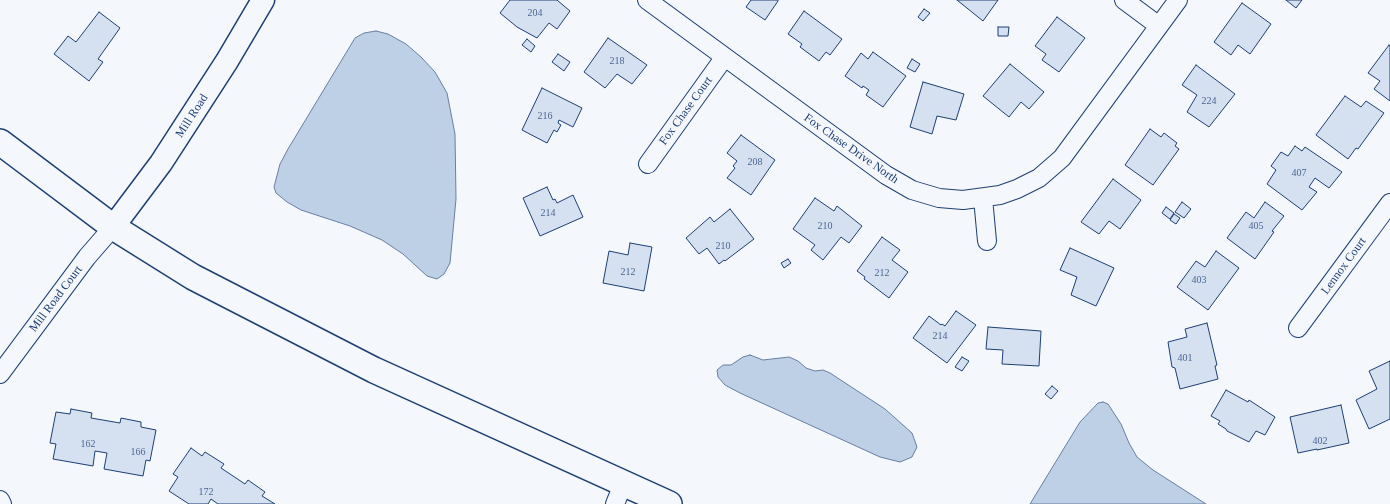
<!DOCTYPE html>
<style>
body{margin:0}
canvas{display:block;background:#f4f7fb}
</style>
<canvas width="1390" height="504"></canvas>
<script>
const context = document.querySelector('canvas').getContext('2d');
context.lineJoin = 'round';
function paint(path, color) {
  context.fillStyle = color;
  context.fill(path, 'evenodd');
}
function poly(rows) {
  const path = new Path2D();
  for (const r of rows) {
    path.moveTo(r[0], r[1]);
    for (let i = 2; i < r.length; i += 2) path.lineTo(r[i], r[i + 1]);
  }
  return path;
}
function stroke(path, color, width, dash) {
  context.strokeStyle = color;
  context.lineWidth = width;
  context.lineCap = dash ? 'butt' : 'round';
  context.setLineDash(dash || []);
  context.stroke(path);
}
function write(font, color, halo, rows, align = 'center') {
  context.font = font + ' Georgia,serif';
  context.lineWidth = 4;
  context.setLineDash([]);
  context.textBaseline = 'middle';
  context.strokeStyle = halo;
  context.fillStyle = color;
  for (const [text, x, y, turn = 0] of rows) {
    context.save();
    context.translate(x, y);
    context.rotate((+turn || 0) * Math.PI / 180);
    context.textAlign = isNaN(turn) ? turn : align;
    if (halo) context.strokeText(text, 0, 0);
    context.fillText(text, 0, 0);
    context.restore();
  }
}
const water = poly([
 [376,31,388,34,406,44,421,57,435,72,447,93,455,134,456,199,450,263,444,274,437,279,427,276,403,254,382,240,350,226,301,210,287,202,276,193,274,187,280,164,288,149,355,38,364,33,376,31],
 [750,355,763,360,789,357,798,361,806,368,815,371,823,370,830,373,885,409,912,433,917,447,912,457,900,462,880,457,740,393,725,385,718,377,717,370,723,365,731,365,743,357,750,355],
 [1103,402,1108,404,1121,424,1129,443,1137,457,1153,470,1206,504,1030,504,1080,422,1098,403,1103,402]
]);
paint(water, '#bed0e5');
stroke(water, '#687fa3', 1);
const building = poly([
 [510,0,557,0,570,11,557,29,549,23,537,38,517,27,500,13,510,0],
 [751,0,778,0,778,1,765,20,746,7,751,0],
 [957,0,998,0,983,21,957,0],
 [1286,0,1302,0,1296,8,1286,0],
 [1242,3,1271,24,1250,54,1238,45,1231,55,1214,42,1242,3],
 [924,9,930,13,923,21,918,17,924,9],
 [804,11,842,39,830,55,826,52,819,61,800,47,802,44,788,34,804,11],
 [99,12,120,28,98,59,103,62,89,81,54,54,68,36,76,42,99,12],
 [1057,17,1085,38,1059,72,1042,60,1046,54,1035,46,1057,17],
 [998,27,1009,27,1008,36,998,36,998,27],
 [608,38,647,65,632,84,617,74,605,88,584,72,608,38],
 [527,39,535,46,531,52,522,45,527,39],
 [1389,45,1390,46,1390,101,1374,89,1380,81,1368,73,1389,45],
 [873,52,906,76,883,107,866,95,869,90,863,86,862,88,845,76,861,53,868,59,873,52],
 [558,54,570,62,564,71,552,62,558,54],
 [912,59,920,64,915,72,907,68,912,59],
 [1010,64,1044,92,1029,109,1021,102,1009,117,983,96,1010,64],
 [1196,65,1235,94,1209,127,1187,112,1197,95,1182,85,1196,65],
 [923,82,964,94,956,120,937,116,932,134,910,127,923,82],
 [542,88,582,108,573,127,559,120,558,123,561,125,557,132,554,130,547,143,522,130,542,88],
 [1345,96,1361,107,1366,101,1384,113,1358,149,1356,148,1348,159,1316,135,1345,96],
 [1150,129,1161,137,1164,133,1177,143,1175,146,1179,149,1153,185,1125,165,1150,129],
 [741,135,775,160,751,195,727,178,735,168,733,166,737,161,727,153,741,135],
 [1295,146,1302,151,1305,147,1342,172,1329,188,1315,178,1309,187,1317,192,1302,210,1267,184,1276,170,1271,166,1281,152,1288,156,1295,146],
 [1113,179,1141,200,1120,229,1109,221,1099,234,1081,222,1113,179],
 [547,187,553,200,555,199,557,203,573,195,583,217,540,236,523,198,547,187],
 [815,198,834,211,837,206,862,226,849,243,841,237,823,260,811,250,815,245,793,229,815,198],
 [1182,202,1191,209,1184,218,1175,212,1182,202],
 [1265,202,1284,216,1272,231,1274,232,1255,259,1227,238,1246,212,1254,218,1265,202],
 [1166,207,1174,213,1170,219,1162,213,1166,207],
 [730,209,754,239,725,261,724,260,719,264,707,248,699,254,686,238,710,217,714,222,730,209],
 [1174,214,1180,218,1176,224,1170,220,1174,214],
 [882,237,900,250,892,260,908,272,889,298,864,279,865,277,857,271,882,237],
 [630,243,652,247,644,291,603,283,609,251,628,255,630,243],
 [1070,248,1114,268,1096,306,1071,295,1077,277,1060,270,1070,248],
 [1216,251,1239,268,1208,310,1177,287,1196,261,1205,267,1216,251],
 [788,259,791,263,784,268,781,263,788,259],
 [956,311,976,325,947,363,913,338,929,316,941,325,942,324,945,326,956,311],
 [1207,323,1217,365,1215,366,1218,379,1180,389,1175,368,1172,367,1168,342,1187,337,1185,329,1207,323],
 [988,327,1041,331,1039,366,1002,364,1003,350,986,349,988,327],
 [962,357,969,361,962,371,955,367,962,357],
 [1390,361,1390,419,1369,429,1356,400,1377,389,1369,371,1390,361],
 [1052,386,1058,391,1051,399,1045,394,1052,386],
 [1226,390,1248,402,1249,400,1275,417,1265,435,1256,431,1249,442,1227,431,1226,429,1218,424,1220,421,1211,416,1226,390],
 [1341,405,1349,443,1317,450,1317,449,1298,453,1290,417,1341,405],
 [71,409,92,413,91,418,120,423,121,418,141,422,141,427,156,430,150,461,146,460,143,476,104,469,107,453,95,451,93,466,53,459,56,444,50,443,56,412,70,414,71,409],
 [191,448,202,456,205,452,224,464,221,468,245,484,248,480,265,492,262,496,275,504,218,504,211,499,208,504,189,504,169,491,178,477,173,474,191,448]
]);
paint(building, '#d5e0f0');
stroke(building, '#1d3f73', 1);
const minor = poly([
 [647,0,886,175,912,190,939,198,963,200,1000,195,1017,189,1039,178,1062,158,1178,0],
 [1124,0,1159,26],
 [648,164,724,58],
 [983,198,987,241],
 [1298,328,1390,203],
 [0,374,87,257,113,227],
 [0,500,2,504],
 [615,504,623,484]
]);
const tertiary = poly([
 [113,227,161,163,227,61,263,0]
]);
const secondary = poly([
 [0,142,113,227,193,277,374,370,669,504]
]);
stroke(minor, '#1d3f73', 20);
stroke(tertiary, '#1d3f73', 25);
stroke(secondary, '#1d3f73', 28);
stroke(minor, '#f4f7fb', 18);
stroke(tertiary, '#f4f7fb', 22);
stroke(secondary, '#f4f7fb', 25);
write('10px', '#4b6792', null, [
 ["204",535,13],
 ["218",617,61],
 ["224",1209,101],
 ["216",545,116],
 ["208",755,162],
 ["407",1299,173],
 ["214",548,213],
 ["210",825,226],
 ["405",1256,226],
 ["210",723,246],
 ["212",628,272],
 ["212",882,273],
 ["403",1199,280],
 ["214",940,336],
 ["401",1185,358],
 ["402",1320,441],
 ["162",88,444],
 ["166",138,452],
 ["172",206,492]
]);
write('12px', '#1d3f73', '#f4f7fb', [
 ["Fox Chase Court",686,111,-54],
 ["Mill Road",192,116,-57],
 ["Fox Chase Drive North",851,149,35],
 ["Lennox Court",1344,266,-54],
 ["Mill Road Court",56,299,-53]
]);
</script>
